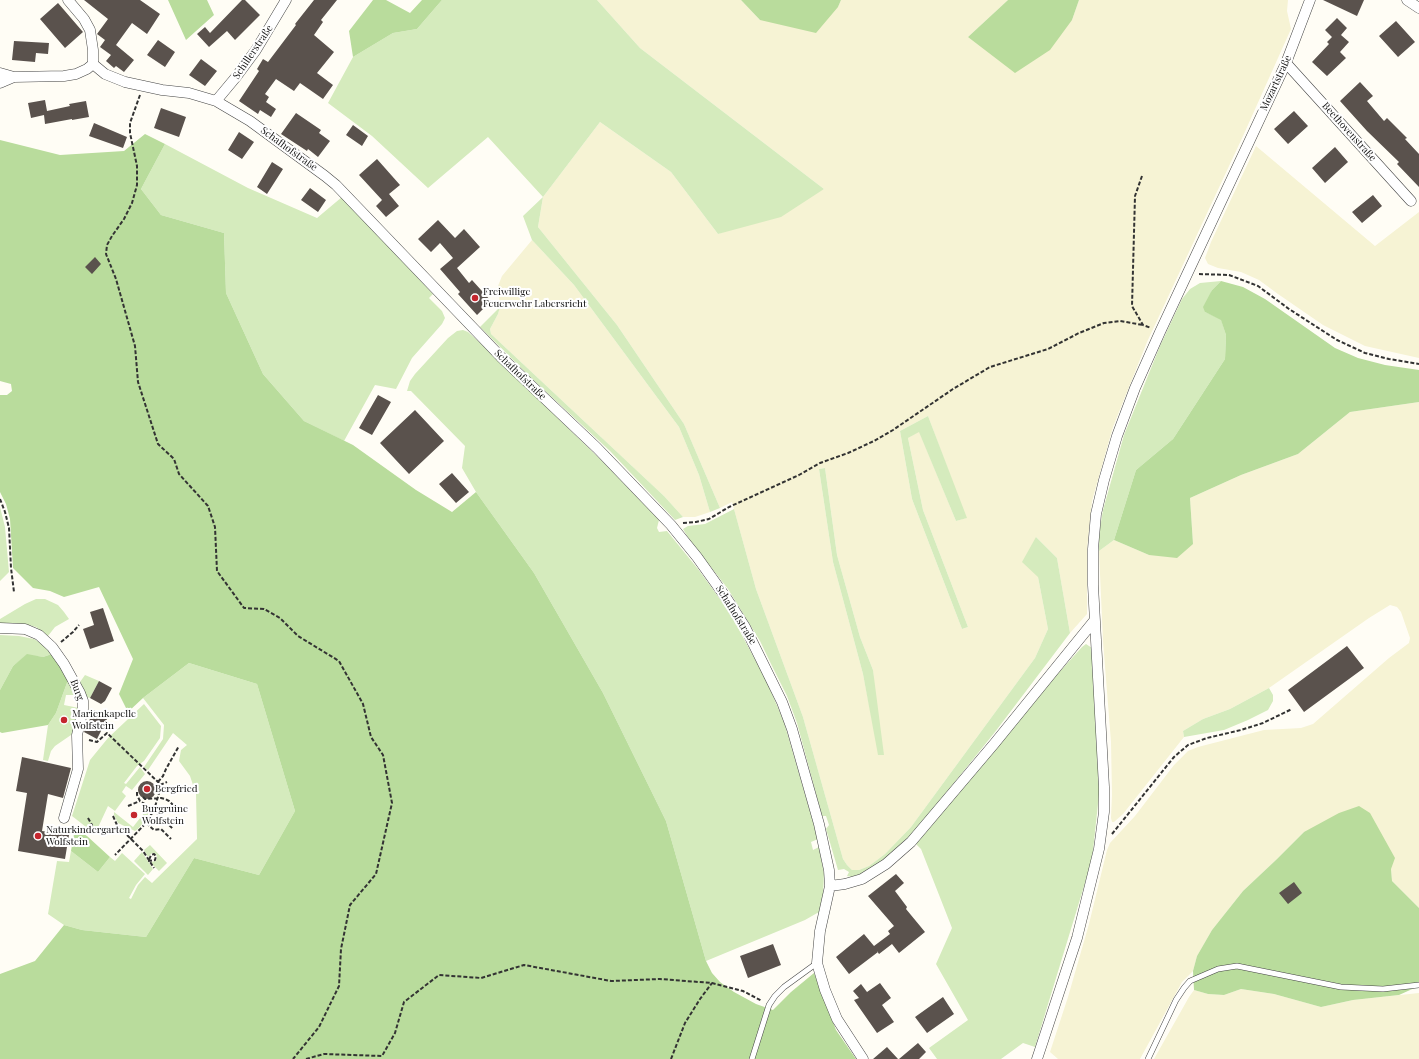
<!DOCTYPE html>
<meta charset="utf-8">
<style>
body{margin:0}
canvas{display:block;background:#fffdf5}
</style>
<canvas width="1419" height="1059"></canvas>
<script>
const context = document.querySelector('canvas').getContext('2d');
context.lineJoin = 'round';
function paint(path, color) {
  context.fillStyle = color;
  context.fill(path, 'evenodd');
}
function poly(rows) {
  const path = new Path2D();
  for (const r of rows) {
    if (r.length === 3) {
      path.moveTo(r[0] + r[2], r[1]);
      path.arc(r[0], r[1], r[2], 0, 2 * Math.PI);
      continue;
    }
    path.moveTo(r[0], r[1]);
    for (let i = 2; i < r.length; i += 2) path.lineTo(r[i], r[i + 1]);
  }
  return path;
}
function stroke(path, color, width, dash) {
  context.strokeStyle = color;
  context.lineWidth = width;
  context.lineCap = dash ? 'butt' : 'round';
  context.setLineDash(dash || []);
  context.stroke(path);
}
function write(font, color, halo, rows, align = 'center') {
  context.font = font + ' "Playfair Display",serif';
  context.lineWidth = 4;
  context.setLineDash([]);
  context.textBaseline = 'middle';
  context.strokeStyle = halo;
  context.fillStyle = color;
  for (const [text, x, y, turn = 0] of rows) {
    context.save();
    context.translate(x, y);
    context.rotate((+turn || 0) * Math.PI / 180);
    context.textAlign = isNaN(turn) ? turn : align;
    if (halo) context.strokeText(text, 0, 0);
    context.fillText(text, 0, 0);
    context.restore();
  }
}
paint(poly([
 [597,0,741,0,760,20,838,7,841,0,1008,0,968,37,1072,20,1079,0,1288,0,1287,11,1291,29,1243,136,1147,342,1113,427,1092,501,1087,549,1087,614,1070,633,1057,558,1036,537,1038,577,1048,629,1035,658,911,827,885,854,869,866,859,870,852,870,847,865,843,859,803,717,756,589,732,502,720,508,684,424,617,325,538,227,543,197,600,122,671,172,718,234,824,189,640,48],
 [928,416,966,518,956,521,919,431,908,438,923,510,968,627,962,629,912,499,900,431],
 [825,468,837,555,860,637,873,670,879,755,863,674,833,562,819,469],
 [1256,146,1375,246,1419,212,1419,358,1365,346,1323,325,1278,294,1259,280,1241,272,1218,268,1208,264,1205,258,1211,242],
 [532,240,574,285,679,427,699,475,710,512,695,517,683,517,664,496,491,334,490,329,498,314,500,307,498,286,502,276],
 [1419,402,1419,908,1392,881,1391,869,1304,832,1277,859,1243,891,1212,930,1197,956,1193,971,1182,982,1140,1059,1058,1059,1050,1052,1068,997,1089,924,1107,850,1110,843,1135,816,1174,765,1188,751,1198,747,1264,730,1301,728,1313,724,1389,658,1409,643,1410,638,1401,612,1397,607,1390,605,1369,618,1269,688,1230,709,1203,719,1183,731,1184,737,1123,814,1114,822,1112,822,1111,818,1112,795,1111,742,1103,641,1099,551,1114,540,1149,555,1193,544,1190,498,1241,475,1298,454,1350,412],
 [1241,989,1274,994,1321,1007,1353,1000,1419,993,1419,1059,1154,1059,1189,997,1194,990,1208,994,1224,995]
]), '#f6f3d4');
paint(poly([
 [442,0,597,0,640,48,824,189,781,217,718,234,671,172,600,122,543,197,538,227,617,325,684,424,720,508,710,512,699,475,679,427,574,285,532,240,523,216,543,197,488,137,428,188,372,136,328,103,353,57,393,33,417,29],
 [165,144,248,188,317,218,342,197,433,294,429,298,442,311,445,318,442,324,412,358,396,389,375,385,344,441,304,421,263,374,226,293,224,233,161,215,141,189],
 [1221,281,1212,290,1205,312,1221,319,1226,335,1225,359,1173,439,1136,470,1114,540,1099,551,1099,534,1103,510,1124,435,1160,346,1182,299,1190,289,1200,283],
 [500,307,498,314,490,329,491,334,664,496,683,517,675,520,610,451,528,375,480,327],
 [463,330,468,332,477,340,602,461,659,520,657,528,659,532,667,531,698,569,730,613,767,682,784,722,818,839,811,842,813,850,819,847,824,874,823,894,819,912,805,920,706,961,666,821,603,693,534,573,476,492,462,468,465,446,411,391,407,391,410,381,415,374,448,338,457,331],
 [928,416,967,518,956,521,919,432,908,438,923,510,968,627,962,629,912,499,900,431],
 [825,468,837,555,860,637,873,670,884,755,878,755,863,674,833,562,819,469],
 [0,507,5,527,9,572,0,581],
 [734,509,756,589,803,717,843,859,847,865,852,870,859,870,869,866,885,854,911,827,1035,658,1048,629,1038,577,1022,562,1036,537,1057,558,1070,633,995,732,916,830,879,864,868,872,852,877,847,876,849,872,844,869,838,870,826,829,829,825,826,816,822,816,797,723,787,696,772,666,760,641,728,589,689,539,683,529,688,526,705,524],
 [36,599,45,599,58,605,64,612,69,619,55,627,48,636,36,627,29,625,0,624,0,619,25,604],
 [0,635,19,636,34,639,44,645,52,654,43,657,27,655,13,666,0,690],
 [1086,644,1092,648,1100,785,1092,860,1035,1047,1023,1043,1001,1059,937,1059,929,1048,968,1020,936,964,952,928,921,849,916,844,1054,678,1082,647],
 [189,663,257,684,295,811,259,875,194,858,146,937,82,930,64,925,48,914,57,861,69,862,71,851,98,872,110,857,115,861,122,853,145,874,136,885,129,898,131,899,138,885,145,877,152,883,197,839,196,794,190,776,179,761,181,750,187,745,173,733,148,770,144,767,163,739,164,725,143,698],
 [85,675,99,681,90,698,87,697,80,682],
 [68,680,76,695,66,695,64,705,79,708,75,728,71,735,55,746,51,751,48,761,43,760,48,725,56,713],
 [1269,688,1273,695,1273,701,1268,710,1248,720,1224,730,1184,737,1183,731,1203,719,1230,709],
 [144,704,161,726,160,738,144,761,137,766,124,783,126,784,140,767,145,774,132,790,126,786,122,792,126,796,115,811,108,806,95,834,72,816,90,760,108,738],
 [148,808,148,816,139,828,135,831,118,823,114,815,114,812,133,827],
 [150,845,167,863,159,871,150,862,156,861,157,858,156,854,152,853,148,857,144,850],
 [142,852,153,869,148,875,134,861]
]), '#d5ebbd');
paint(poly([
 [168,0,207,0,214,15,186,40],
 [373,0,386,0,410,13,422,0,442,0,417,29,393,33,353,57,349,31],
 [741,0,841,0,838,7,816,33,760,20],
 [1008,0,1079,0,1072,20,1050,50,1015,73,968,37],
 [145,134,165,144,141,189,161,215,224,233,226,293,263,374,304,421,353,445,416,490,452,512,476,492,534,573,603,693,666,821,706,961,712,973,720,982,734,992,756,1004,773,1010,791,992,814,973,836,1030,856,1059,0,1059,0,974,35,961,64,925,82,930,146,937,194,858,259,875,295,811,257,684,189,663,143,698,128,712,119,694,133,659,99,587,64,597,50,591,33,588,13,568,10,519,6,504,0,492,0,395,7,395,12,391,11,384,0,381,0,140,60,155,124,151],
 [1221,281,1243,287,1265,299,1335,348,1358,358,1385,365,1419,370,1419,402,1350,412,1298,454,1241,475,1190,498,1193,544,1177,558,1149,555,1114,540,1136,470,1173,439,1225,359,1226,335,1221,320,1205,312,1203,307,1212,290],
 [27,654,43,657,52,654,68,680,56,713,48,725,2,733,0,732,0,690,13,666],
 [1359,806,1370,813,1395,858,1391,869,1392,881,1419,908,1419,986,1399,995,1353,1000,1321,1007,1274,994,1241,989,1224,995,1208,994,1194,990,1193,971,1197,956,1212,930,1243,891,1277,859,1304,832,1339,813],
 [76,829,87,836,110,857,98,872,71,851,74,834]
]), '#b9dc9c');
paint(poly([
 [84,0,140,0,160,14,147,34,132,23,116,45,134,60,124,72,116,66,114,68,106,61,111,55,100,47,105,40,97,34,108,19],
 [242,0,245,0,260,15,235,40,227,31,209,47,197,34,205,27,210,33],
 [314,0,337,0,321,20,323,22,314,35,334,52,317,73,333,85,323,99,300,83,294,91,276,79,265,94,269,97,266,102,276,109,271,117,260,110,258,114,239,101,259,71,257,69,263,59,268,62,296,25,295,24],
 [1323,0,1364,0,1357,16],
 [58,3,83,32,65,48,40,19],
 [1337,18,1347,28,1341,35,1349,42,1340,52,1346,58,1327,76,1312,62,1329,44,1327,42,1332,37,1325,30],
 [1396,21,1415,42,1398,57,1379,36],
 [158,40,175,52,165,67,147,55],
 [14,41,49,43,48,54,36,53,35,62,12,60],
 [201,59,217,71,205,86,189,75],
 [1360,82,1373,96,1367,101,1384,121,1387,118,1407,138,1405,139,1419,154,1419,187,1397,164,1399,162,1367,131,1340,101],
 [45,100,47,111,70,106,69,104,86,101,89,117,72,120,72,119,45,124,44,115,31,118,28,103],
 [161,108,186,117,179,137,154,128],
 [1294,111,1308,126,1288,144,1274,129],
 [296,113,321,130,319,133,330,141,318,157,308,149,307,151,281,134],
 [94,123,127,137,123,148,89,136],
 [353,125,368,136,362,146,346,135],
 [239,132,254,142,242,159,228,150],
 [1335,147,1348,162,1325,183,1312,168],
 [377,159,400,185,389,194,399,206,386,217,376,206,382,200,359,175],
 [272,162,283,169,267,194,257,187],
 [310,188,326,200,318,212,301,200],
 [1373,195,1382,206,1362,223,1352,212],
 [438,220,455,238,464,229,480,247,457,268,469,283,472,280,491,301,477,315,458,294,460,292,440,269,453,258,440,243,431,252,418,239],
 [95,257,101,264,92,274,85,267],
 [378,395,391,402,372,435,359,428],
 [415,410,444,441,409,474,380,443],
 [452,473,469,492,456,503,439,484],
 [103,608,114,641,90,649,83,629,94,625,90,612],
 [1347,646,1364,668,1304,712,1288,690],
 [99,681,112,688,105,701,101,704,90,698],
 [94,710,108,717,97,739,84,732],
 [22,757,71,768,63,798,48,794,42,831,69,835,65,859,18,851,27,793,16,791],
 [147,790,9],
 [896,874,904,883,895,891,907,907,906,909,925,932,899,953,892,944,879,954,877,951,878,952,849,974,836,957,864,934,874,946,890,934,888,931,894,926,868,896],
 [1294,882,1302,893,1288,904,1279,893],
 [773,944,781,965,748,978,740,956],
 [880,983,891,998,882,1005,894,1022,877,1033,854,1000,859,998,853,991,861,984,867,992],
 [943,997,954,1014,927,1033,915,1017],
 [918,1043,926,1052,919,1059,899,1059],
 [887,1047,898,1059,873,1059]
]), '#5a524d');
const lane = poly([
 [752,1059,769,1005,775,996,784,987,817,963],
 [1148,1059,1176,1000,1184,988,1190,981,1218,969,1237,966,1341,987,1383,989,1419,985]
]);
const street = poly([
 [68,0,84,19,90,30,93,50,93,64,105,74,125,82,162,90,189,93,216,101,250,121,325,176,336,185,501,357,597,448,671,525,697,557,727,599,745,627,782,702,792,729,819,824,829,870,830,886,820,931,817,963,825,990,837,1019,863,1059],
 [1407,0,1419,8],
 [1286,63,1411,201],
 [0,73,14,77],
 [0,83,14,77,64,76,76,74,87,69,93,64],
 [216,101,236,77,256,50,286,0],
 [0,628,25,629,39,635,52,647,64,664,80,693,83,701,83,709,77,735,78,769,64,818],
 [830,886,845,884,862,879,886,864,911,842,994,744,1094,621],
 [1037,1059,1077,938,1099,849,1104,812,1104,787,1093,585,1093,549,1096,514,1104,480,1117,436,1135,388,1160,332,1286,63,1310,0]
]);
stroke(lane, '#444', 6);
stroke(street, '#444', 11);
stroke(poly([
 [140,95,130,123,130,133,137,166,137,185,132,203,124,219,112,236,107,245,106,254,116,279,135,346,138,382,158,444,174,459,179,474,208,506,215,527,217,571,244,608,264,609,280,618,298,636,339,661,363,704,371,737,383,755,392,803,376,874,350,905,341,949,339,986,319,1027,293,1059],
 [1142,176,1135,196,1132,306,1143,325,1151,328],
 [1199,274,1229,275,1258,286,1289,309,1337,340,1365,353,1389,359,1419,364],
 [0,499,5,512,9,528,11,568,14,592],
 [683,523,696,522,709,519,729,507,799,475,820,463,848,453,874,441,893,430,953,389,990,367,1048,349,1079,333,1104,323,1120,321,1143,325],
 [61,642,73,632,79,625],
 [89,740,97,742,107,733,158,782,160,785,160,790,154,810,146,823,115,855],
 [158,782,163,776,166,769,179,746],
 [160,785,167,782],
 [137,792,137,795,140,801,154,810,173,829],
 [143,797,145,799,161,798,165,799,169,801,173,805],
 [128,806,140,801],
 [113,816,117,825,143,851,154,868],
 [88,818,92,825,89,834],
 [146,823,154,830,161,829,171,839],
 [1112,834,1174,757,1188,745,1207,738,1241,730,1263,723,1292,709],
 [148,861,155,860,156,856,154,854,151,855,149,860],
 [306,1059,324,1054,382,1056,395,1033,404,1002,439,975,481,978,524,965,611,981,660,979,712,983,743,991,762,1001],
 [671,1059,685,1023,700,999,712,983]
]), '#333', 2, [4, 2]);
stroke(lane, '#fff', 5);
stroke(street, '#fff', 10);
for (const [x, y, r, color] of [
 [475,298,4,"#c4262e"],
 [64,720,4,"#c4262e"],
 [147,789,4,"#c4262e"],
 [134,815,4,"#c4262e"],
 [38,836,4,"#c4262e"]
]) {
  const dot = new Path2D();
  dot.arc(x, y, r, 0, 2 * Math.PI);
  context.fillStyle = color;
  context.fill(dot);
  stroke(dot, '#fff', 1.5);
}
write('10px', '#111', '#fff', [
 ["Schillerstraße",253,52,-56],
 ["Mozartstraße",1276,83,-65],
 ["Beethovenstraße",1349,132,48],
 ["Schafhofstraße",289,149,36],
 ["Schafhofstraße",520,375,44],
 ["Schafhofstraße",736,615,58],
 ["Burg",77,690,69]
]);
write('10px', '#111', '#fff', [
 ["Freiwillige",483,292],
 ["Feuerwehr Labersricht",483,304],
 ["Marienkapelle",72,714],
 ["Wolfstein",72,726],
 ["Bergfried",155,789],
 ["Burgruine",142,809],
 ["Wolfstein",142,821],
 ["Naturkindergarten",46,830],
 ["Wolfstein",46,842]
], 'left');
</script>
